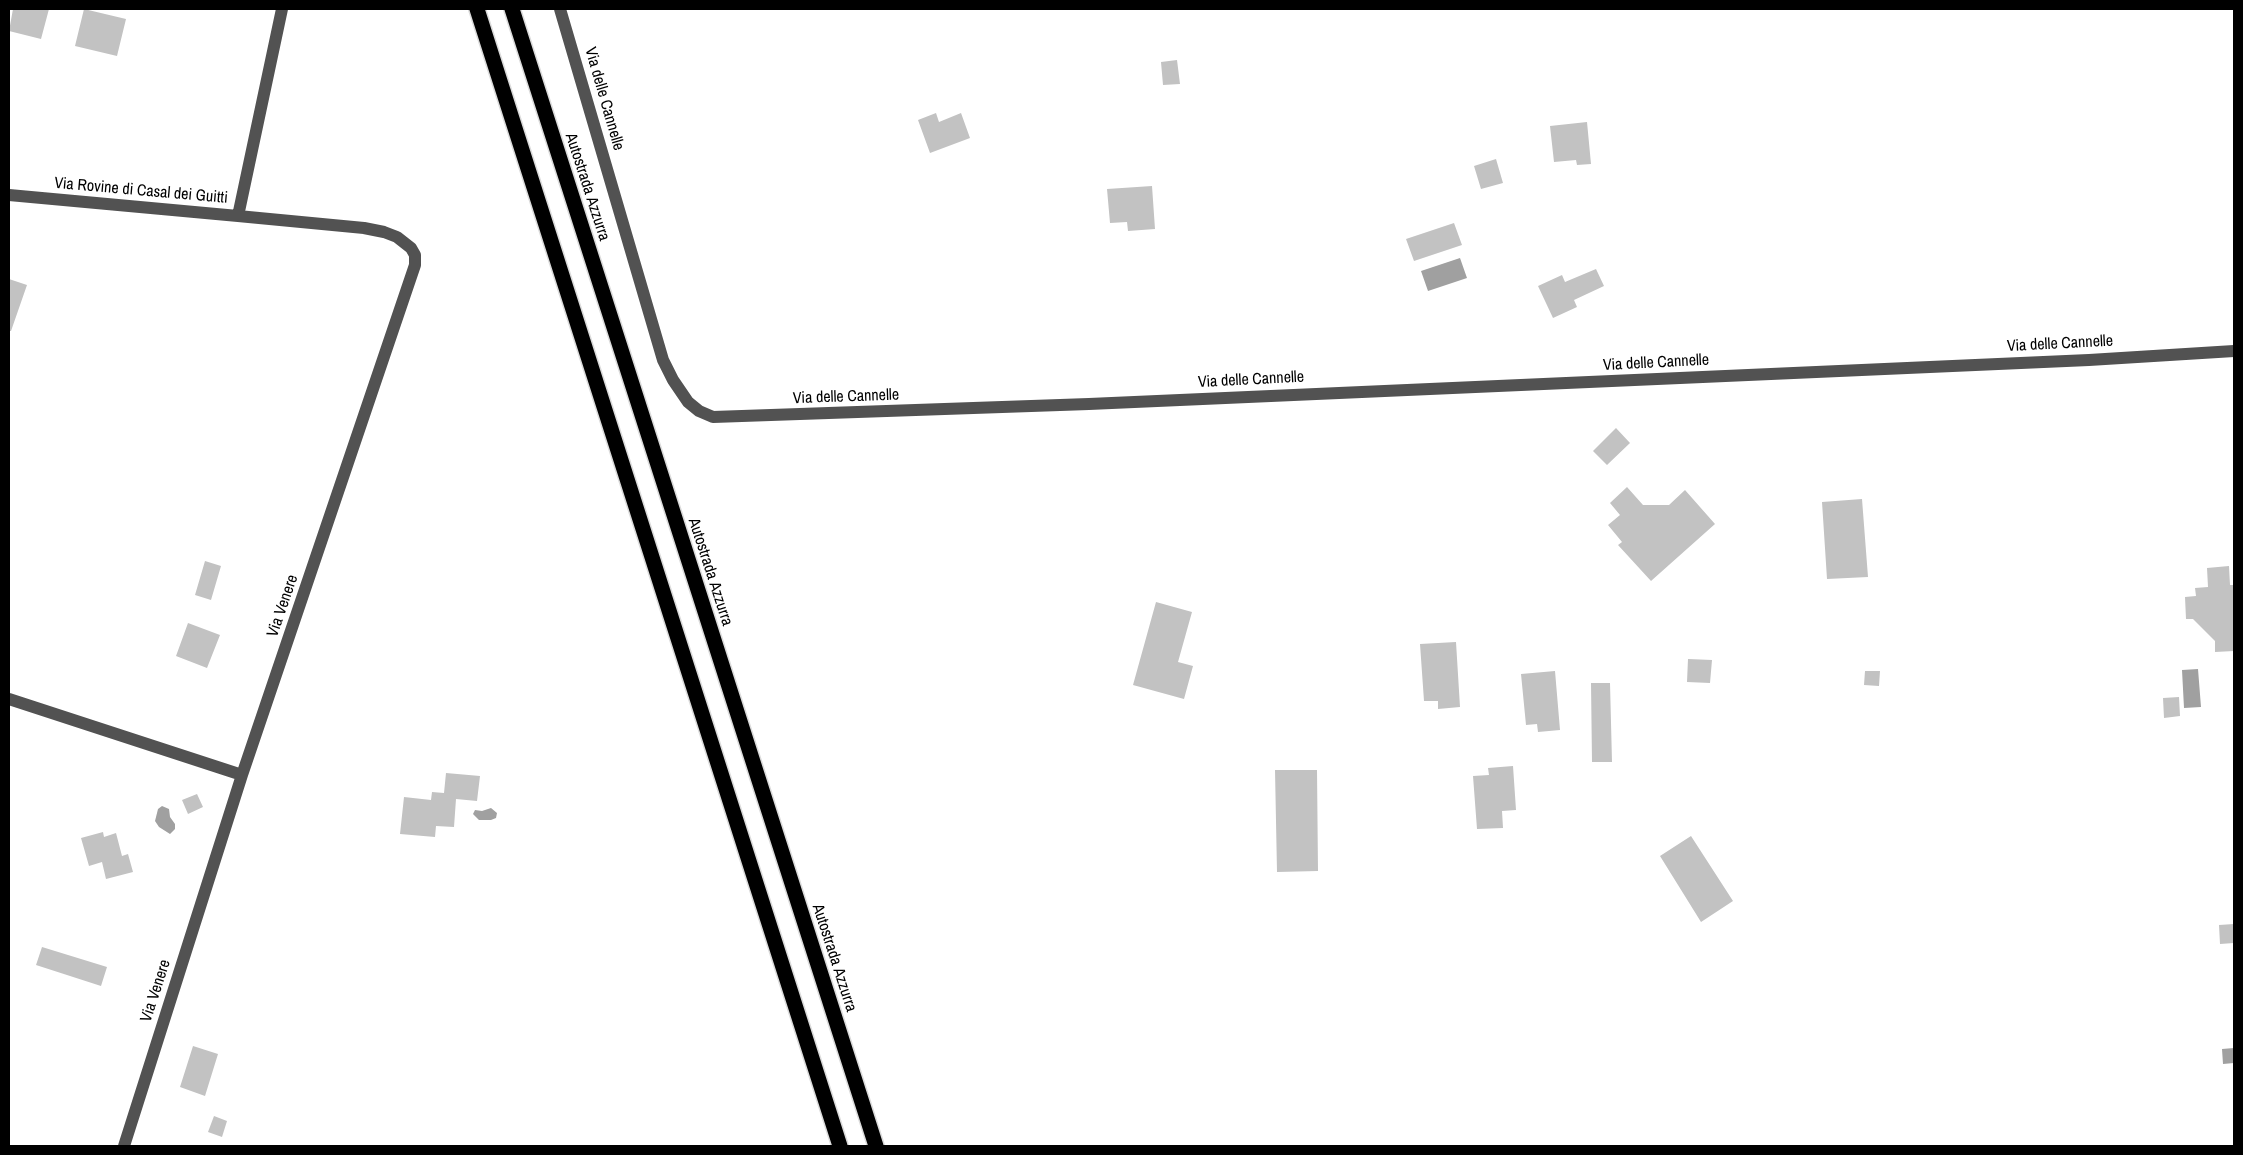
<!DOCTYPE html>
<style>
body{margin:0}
#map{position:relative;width:2243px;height:1155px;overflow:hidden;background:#fff;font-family:"Archivo Narrow",sans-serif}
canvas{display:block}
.frame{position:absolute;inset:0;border:10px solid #000;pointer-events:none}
</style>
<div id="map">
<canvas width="2243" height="1155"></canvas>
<div class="frame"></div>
</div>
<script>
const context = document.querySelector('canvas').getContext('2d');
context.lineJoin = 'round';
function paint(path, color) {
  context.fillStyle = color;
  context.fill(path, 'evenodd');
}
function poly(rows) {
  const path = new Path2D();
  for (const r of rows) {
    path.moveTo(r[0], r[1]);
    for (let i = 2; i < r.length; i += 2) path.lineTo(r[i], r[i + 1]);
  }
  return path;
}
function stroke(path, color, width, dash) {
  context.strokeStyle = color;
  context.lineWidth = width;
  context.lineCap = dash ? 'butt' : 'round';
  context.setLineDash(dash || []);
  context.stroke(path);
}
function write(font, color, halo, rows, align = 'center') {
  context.font = font + ' "Archivo Narrow",sans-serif';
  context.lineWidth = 5;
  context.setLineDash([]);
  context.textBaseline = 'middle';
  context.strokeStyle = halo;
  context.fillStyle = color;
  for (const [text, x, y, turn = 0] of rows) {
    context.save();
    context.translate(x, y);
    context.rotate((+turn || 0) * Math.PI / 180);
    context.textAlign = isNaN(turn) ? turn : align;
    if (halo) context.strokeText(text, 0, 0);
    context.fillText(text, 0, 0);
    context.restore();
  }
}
paint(poly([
 [1460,258,1467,278,1428,291,1421,271],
 [2198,669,2201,707,2184,708,2182,670],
 [162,806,169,809,170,817,175,824,175,829,170,834,159,827,155,821,158,809],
 [491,808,497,813,496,818,491,820,479,820,473,814,475,810,482,811],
 [2234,1048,2234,1063,2223,1064,2222,1049]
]), '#a0a0a0');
paint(poly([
 [13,9,49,9,41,39,9,31],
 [84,9,126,19,117,56,75,46],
 [1177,60,1180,84,1163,85,1161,62],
 [936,113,939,122,961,113,970,138,930,153,918,120],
 [1587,122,1591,164,1577,165,1576,160,1554,162,1550,126],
 [1496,159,1503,183,1481,189,1474,166],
 [1152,186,1155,229,1128,231,1127,222,1110,223,1107,189],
 [1454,223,1462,245,1414,261,1406,239],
 [1596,269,1604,286,1574,300,1577,307,1553,318,1538,286,1562,275,1565,282],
 [9,279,27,285,11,331,9,331],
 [1616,428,1630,443,1607,465,1593,451],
 [1627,487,1643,505,1669,505,1685,490,1715,524,1651,581,1618,545,1622,542,1608,525,1620,515,1610,503],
 [1862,499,1868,577,1827,579,1822,502],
 [205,561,221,566,211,600,195,595],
 [2229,566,2230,585,2234,585,2234,651,2215,652,2215,641,2193,619,2186,619,2185,597,2196,596,2195,588,2208,587,2207,568],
 [1156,602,1192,612,1178,662,1193,666,1184,699,1133,685],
 [188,623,220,635,207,668,176,656],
 [1456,642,1460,707,1438,709,1438,701,1424,701,1420,644],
 [1688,659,1712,660,1710,683,1687,682],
 [1555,671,1560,730,1538,732,1537,724,1526,725,1521,674],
 [1865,671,1880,671,1879,686,1864,685],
 [1591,683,1610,683,1612,762,1592,762],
 [2179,697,2180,716,2164,718,2163,698],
 [1513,766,1516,810,1502,811,1503,828,1477,829,1473,776,1489,775,1488,768],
 [1275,770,1317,770,1318,871,1277,872],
 [446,773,480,776,477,801,456,799,454,827,436,826,435,837,400,834,404,797,431,800,432,792,444,793],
 [197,794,203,807,188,814,182,800],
 [103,832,104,837,116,833,122,856,128,854,133,872,106,879,102,862,89,866,81,838],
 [1691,836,1733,901,1701,922,1660,856],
 [2234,924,2234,943,2220,944,2219,925],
 [42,947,107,967,101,986,36,965],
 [193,1046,218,1054,205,1096,180,1087],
 [214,1116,227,1121,222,1137,208,1132]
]), '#c2c2c2');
const highway = poly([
 [477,9,840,1146],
 [512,9,876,1146]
]);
stroke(highway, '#dbdbdb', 18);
stroke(poly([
 [560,9,663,360,673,380,688,402,699,411,713,417,1089,404,2089,360,2234,351],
 [9,195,238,216,282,9],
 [9,699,242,775],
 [124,1146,242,775,415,265,415,255,411,248,397,237,384,232,364,228,238,216]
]), '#525252', 12);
stroke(highway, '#000', 15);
write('16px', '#000', '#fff', [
 ["Via delle Cannelle",604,99,74],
 ["Autostrada Azzurra",587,187,72],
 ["Via Rovine di Casal dei Guitti",141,191,5],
 ["Via delle Cannelle",2060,344,-3],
 ["Via delle Cannelle",1656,363,-3],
 ["Via delle Cannelle",1251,380,-3],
 ["Via delle Cannelle",846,397,-2],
 ["Autostrada Azzurra",710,572,72],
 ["Via Venere",283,606,-71],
 ["Autostrada Azzurra",834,958,72],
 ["Via Venere",156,991,-72]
]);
</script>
